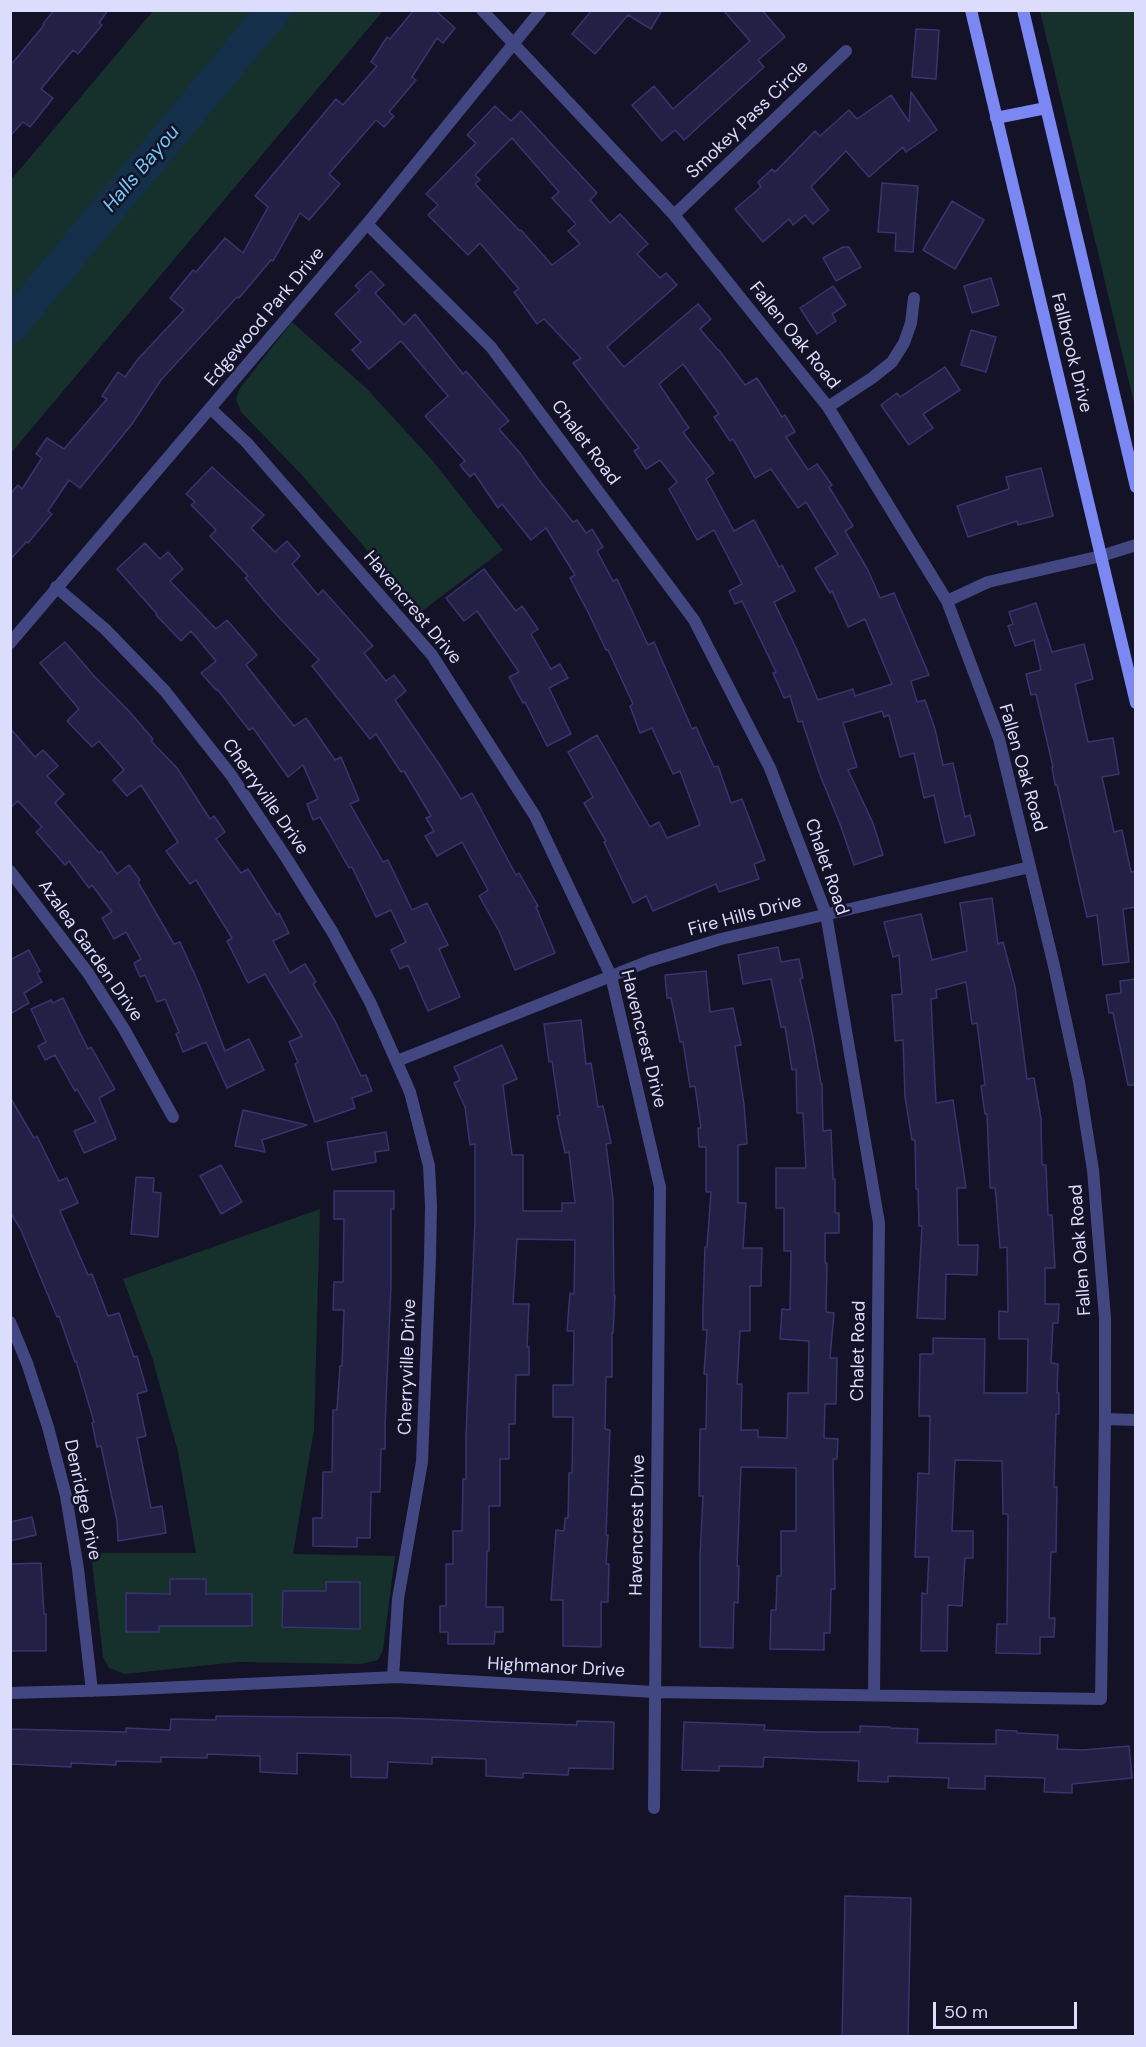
<!DOCTYPE html>
<style>
body{margin:0}
#map{position:relative;width:1146px;height:2047px;overflow:hidden;background:#131227;font-family:"DM Sans",sans-serif}
canvas{display:block}
.frame{position:absolute;inset:0;border:12px solid #dcdcfc;pointer-events:none}
.scale{position:absolute;left:933px;top:2002px;width:144px;height:27px;box-sizing:border-box;border:3px solid #dcdcfc;border-top:0;padding-left:8px;font-size:18px;line-height:21px;white-space:nowrap;color:#dcdcfc;-webkit-text-stroke:4px #131227;paint-order:stroke}
</style>
<div id="map">
<canvas width="1146" height="2047"></canvas>
<div class="frame"></div>
<div class="scale">50 m</div>
</div>
<script>
const context = document.querySelector('canvas').getContext('2d');
context.lineJoin = 'round';
function paint(path, color) {
  context.fillStyle = color;
  context.fill(path, 'evenodd');
}
function poly(rows) {
  const path = new Path2D();
  for (const r of rows) {
    path.moveTo(r[0], r[1]);
    for (let i = 2; i < r.length; i += 2) path.lineTo(r[i], r[i + 1]);
  }
  return path;
}
function stroke(path, color, width, dash) {
  context.strokeStyle = color;
  context.lineWidth = width;
  context.lineCap = dash ? 'butt' : 'round';
  context.setLineDash(dash || []);
  context.stroke(path);
}
function write(font, color, halo, rows, align = 'center') {
  context.font = font + ' "DM Sans",sans-serif';
  context.lineWidth = 5;
  context.setLineDash([]);
  context.textBaseline = 'middle';
  context.strokeStyle = halo;
  context.fillStyle = color;
  for (const [text, x, y, turn = 0] of rows) {
    context.save();
    context.translate(x, y);
    context.rotate((+turn || 0) * Math.PI / 180);
    context.textAlign = isNaN(turn) ? turn : align;
    if (halo) context.strokeText(text, 0, 0);
    context.fillText(text, 0, 0);
    context.restore();
  }
}
paint(poly([
 [153,11,383,11,11,453,11,180],
 [1040,11,1135,11,1135,407],
 [292,322,367,389,432,460,503,550,418,614,366,549,300,473,241,412,236,399,240,388],
 [320,1209,314,1430,293,1554,395,1556,383,1650,378,1660,361,1664,238,1662,125,1674,109,1668,103,1657,91,1553,196,1553,178,1452,152,1357,123,1279]
]), '#16312c');
stroke(poly([
 [10,327,274,10]
]), '#142f4a', 34);
const building = poly([
 [54,10,108,10,99,23,102,25,78,54,73,50,41,89,53,98,30,127,23,122,10,136,10,66,44,25,43,24,54,10],
 [414,10,435,10,455,28,443,43,437,38,412,77,416,80,389,112,394,116,384,127,376,120,329,174,340,184,309,220,300,213,273,261,271,260,239,298,237,297,161,380,132,424,80,488,69,480,48,511,52,514,28,543,26,542,10,560,10,494,18,485,22,489,42,458,36,454,47,438,64,449,107,399,102,396,118,372,125,377,138,359,184,310,170,298,193,270,196,272,225,238,243,253,268,207,255,196,336,99,343,105,377,66,371,62,387,37,390,39,414,10],
 [592,10,662,10,651,29,628,15,595,54,572,34,592,10],
 [723,10,762,10,785,37,758,60,764,67,684,140,675,130,662,141,632,105,654,86,673,109,750,41,723,10],
 [916,29,939,30,936,79,912,77,916,29],
 [911,92,937,130,906,152,903,147,869,177,846,151,811,187,829,210,813,224,805,215,793,225,789,219,763,242,735,209,761,187,758,182,772,169,775,172,815,131,820,136,849,110,857,119,891,95,909,122,911,92],
 [495,106,511,121,521,111,597,193,590,200,610,223,620,214,648,244,637,254,660,278,666,273,677,285,607,347,624,367,698,304,711,319,700,329,718,350,719,350,745,385,757,378,782,417,785,415,795,432,786,437,808,470,817,464,832,485,829,487,853,526,845,531,868,570,880,598,894,593,910,630,929,675,911,681,917,702,925,700,935,729,943,765,953,763,965,817,970,815,975,835,945,843,934,795,924,798,914,753,900,757,889,715,884,717,882,711,843,723,857,767,848,770,873,823,883,855,854,865,840,824,820,775,802,721,798,722,790,696,784,698,773,673,776,672,742,601,735,604,729,591,742,584,714,530,697,540,669,489,677,482,660,460,646,469,634,451,639,448,573,363,581,358,544,319,537,324,514,292,519,289,480,243,468,255,428,215,438,205,426,194,476,143,467,135,495,106],
 [512,138,559,192,552,198,576,224,568,231,580,244,552,265,521,230,520,231,475,184,480,180,475,175,512,138],
 [683,364,719,414,714,417,730,441,733,439,755,478,771,469,798,508,806,502,838,554,815,568,830,593,832,591,848,627,865,619,892,684,855,696,853,689,818,700,797,650,774,602,795,591,782,565,779,567,754,520,734,531,706,479,714,473,683,432,689,428,659,384,683,364],
 [882,183,918,186,913,252,895,251,896,233,878,232,882,183],
 [952,201,984,220,955,269,923,250,952,201],
 [843,247,849,247,861,267,836,281,823,258,843,247],
 [371,271,384,285,375,293,404,325,415,314,463,374,466,371,509,421,499,429,520,453,539,480,573,522,577,520,586,533,592,529,603,547,597,551,613,581,617,579,648,645,654,642,692,729,696,727,714,767,718,766,731,803,742,799,765,860,754,864,759,879,719,892,716,884,653,911,646,896,633,903,604,842,606,841,584,803,593,797,568,752,597,735,650,827,659,822,667,838,700,825,680,771,673,774,652,728,640,733,630,706,633,704,608,650,606,650,588,612,570,578,575,575,546,528,531,540,502,504,498,508,474,473,470,477,460,465,465,461,425,416,448,396,401,341,369,369,352,350,361,342,335,314,360,290,355,286,371,271],
 [991,278,999,305,972,313,964,286,991,278],
 [833,286,846,305,832,314,836,321,817,334,800,308,833,286],
 [971,330,996,337,986,372,961,365,971,330],
 [945,367,960,390,923,414,933,428,909,445,881,405,897,393,900,397,945,367],
 [212,467,264,515,251,528,275,552,287,541,300,556,292,564,318,595,323,590,373,646,364,653,386,681,394,675,406,691,395,700,439,764,461,799,472,793,516,875,519,873,538,906,536,907,555,953,515,970,499,931,479,896,488,890,462,842,437,856,425,836,434,831,426,818,431,816,404,771,401,772,376,734,370,739,312,666,319,660,275,613,245,578,248,576,210,536,216,530,191,505,195,502,186,494,212,467],
 [1041,468,1053,516,1018,525,1017,521,968,537,957,506,1009,489,1006,477,1041,468],
 [145,543,160,559,168,552,183,569,170,581,216,629,227,620,257,655,246,665,294,726,306,718,335,760,341,757,359,800,350,804,383,862,388,860,412,910,427,903,448,945,439,949,460,997,428,1011,408,965,400,969,391,950,406,942,391,910,376,917,352,867,349,868,320,817,313,820,307,804,318,799,303,765,288,777,253,728,249,730,217,689,216,690,201,673,216,661,191,631,181,641,156,615,157,614,117,569,145,543],
 [484,569,516,611,522,606,538,629,531,634,551,669,560,664,568,678,549,688,571,734,547,746,525,702,523,703,509,677,519,672,477,611,464,621,446,598,484,569],
 [1036,603,1052,652,1084,644,1093,679,1075,684,1088,742,1113,738,1119,774,1102,777,1114,832,1122,830,1131,872,1136,871,1136,907,1123,909,1129,962,1103,965,1097,915,1087,917,1057,785,1055,785,1052,767,1053,767,1036,694,1031,695,1026,674,1041,670,1034,640,1015,646,1008,626,1013,624,1009,612,1036,603],
 [65,642,94,676,128,710,153,739,151,741,177,768,210,819,214,816,225,832,216,839,241,873,248,869,277,915,279,913,289,933,273,941,290,973,305,964,316,982,313,984,335,1021,361,1076,366,1075,372,1091,352,1098,355,1108,315,1122,295,1064,298,1062,289,1042,302,1036,265,974,248,983,227,941,232,938,196,880,190,884,166,851,178,842,141,785,127,796,113,780,124,770,99,741,92,747,67,721,79,709,40,663,65,642],
 [10,728,35,757,43,750,58,766,47,776,64,794,55,803,99,853,101,851,117,874,129,865,140,880,138,882,174,944,180,942,199,984,225,1051,249,1039,264,1070,227,1088,206,1042,183,1052,176,1034,179,1032,165,999,157,1002,145,975,140,977,134,963,141,959,126,932,114,939,102,918,112,912,92,885,89,888,69,861,65,865,36,832,42,827,18,801,10,808,10,728],
 [992,898,998,944,1003,942,1015,987,1027,1079,1034,1078,1041,1119,1042,1165,1046,1165,1048,1215,1052,1215,1055,1268,1045,1268,1045,1304,1059,1304,1058,1323,1053,1323,1051,1363,1058,1364,1057,1393,1059,1393,1059,1414,1056,1414,1054,1487,1057,1487,1056,1552,1051,1552,1049,1618,1055,1618,1054,1637,1040,1637,1040,1654,996,1653,997,1624,1007,1624,1008,1514,1003,1514,1002,1461,955,1460,952,1531,973,1531,973,1558,965,1558,962,1606,948,1605,947,1651,921,1651,922,1593,927,1594,929,1557,915,1557,918,1473,929,1474,930,1416,919,1416,920,1354,933,1354,933,1338,985,1339,984,1393,1027,1393,1028,1339,999,1339,999,1311,1008,1312,1007,1247,1000,1248,996,1196,995,1188,990,1188,987,1114,985,1114,981,1086,985,1085,977,1023,972,1024,966,982,936,990,937,998,931,999,936,1103,953,1100,966,1188,957,1188,958,1245,978,1245,977,1275,946,1274,945,1319,917,1318,922,1226,919,1226,918,1189,916,1189,915,1140,912,1140,905,1097,903,1040,895,1041,892,995,902,994,899,955,893,957,884,922,921,914,932,960,967,951,960,903,992,898],
 [778,947,781,962,799,959,803,978,800,979,813,1038,821,1084,822,1084,823,1131,831,1130,833,1179,835,1179,835,1213,839,1213,839,1233,825,1233,825,1263,827,1263,826,1312,834,1313,830,1358,837,1358,836,1404,825,1404,824,1438,838,1439,837,1459,833,1459,835,1589,831,1589,830,1633,824,1633,824,1650,770,1649,771,1610,776,1610,777,1576,781,1576,781,1531,796,1531,796,1468,741,1467,737,1566,739,1566,738,1603,734,1602,733,1648,700,1647,700,1556,703,1496,699,1496,700,1429,706,1429,707,1374,704,1374,707,1330,703,1330,703,1308,705,1247,707,1247,711,1192,706,1192,706,1147,699,1147,698,1128,701,1128,695,1086,690,1087,683,1042,680,1042,671,998,667,998,665,975,706,971,710,1012,733,1008,741,1045,735,1046,744,1104,747,1144,738,1145,738,1203,746,1203,743,1248,762,1248,761,1286,750,1286,750,1331,740,1331,737,1384,742,1384,741,1430,758,1430,758,1437,787,1438,788,1393,808,1393,809,1341,780,1339,782,1309,790,1310,791,1251,784,1251,784,1208,776,1208,776,1168,806,1168,803,1113,797,1113,796,1069,792,1070,785,1027,781,1027,771,979,743,984,738,955,778,947],
 [29,950,40,971,37,973,42,982,24,993,29,1003,10,1014,10,960,29,950],
 [1136,979,1136,1085,1128,1085,1113,1013,1109,1013,1106,995,1121,993,1120,981,1136,979],
 [63,998,88,1049,91,1047,115,1089,99,1098,116,1139,84,1153,74,1131,96,1122,77,1089,75,1091,55,1055,45,1060,38,1046,46,1042,31,1009,51,1000,53,1003,63,998],
 [581,1020,586,1064,591,1063,598,1107,603,1106,611,1143,606,1144,613,1199,614,1296,615,1296,613,1333,612,1333,612,1377,606,1377,605,1429,610,1430,606,1535,608,1535,606,1564,609,1564,608,1602,601,1602,601,1647,563,1646,563,1600,551,1600,556,1530,564,1531,565,1518,568,1518,569,1473,572,1473,573,1417,553,1417,553,1385,573,1385,574,1331,567,1331,570,1293,574,1294,575,1240,517,1239,513,1304,529,1304,527,1347,529,1347,529,1375,516,1375,515,1424,509,1424,509,1459,500,1459,500,1506,489,1506,489,1551,487,1551,486,1607,503,1607,503,1632,495,1632,494,1644,448,1644,448,1632,440,1632,440,1606,446,1606,446,1564,453,1564,453,1531,462,1531,463,1479,466,1479,466,1435,475,1220,475,1144,470,1145,465,1107,454,1083,460,1080,454,1067,502,1045,517,1079,503,1085,512,1155,523,1155,523,1211,562,1211,562,1203,575,1203,569,1152,565,1153,557,1116,560,1115,552,1061,549,1062,544,1024,581,1020],
 [10,1097,34,1138,37,1136,59,1181,67,1178,78,1203,60,1211,88,1275,92,1274,108,1316,119,1313,134,1357,137,1356,147,1391,137,1394,146,1436,137,1438,151,1508,162,1506,166,1533,118,1541,117,1521,101,1446,97,1447,92,1423,94,1422,76,1361,75,1362,59,1316,57,1317,21,1230,10,1212,10,1097],
 [243,1110,307,1125,262,1140,265,1152,235,1146,243,1110],
 [386,1132,389,1150,375,1152,376,1162,332,1170,327,1142,386,1132],
 [221,1165,242,1202,221,1214,200,1176,221,1165],
 [136,1177,154,1178,153,1192,161,1193,158,1237,131,1234,136,1177],
 [334,1191,394,1191,394,1209,391,1209,391,1285,385,1427,385,1449,381,1449,380,1492,371,1492,370,1538,357,1538,357,1547,313,1546,313,1518,322,1518,323,1472,332,1472,333,1410,337,1410,340,1366,342,1366,344,1310,333,1310,334,1282,343,1282,344,1219,334,1219,334,1191],
 [32,1517,36,1535,10,1541,10,1522,32,1517],
 [41,1563,44,1614,46,1614,46,1651,10,1651,10,1564,41,1563],
 [170,1579,206,1579,206,1594,252,1594,252,1626,159,1626,159,1632,126,1632,126,1593,170,1594,170,1579],
 [326,1582,360,1582,360,1629,282,1627,283,1591,326,1591,326,1582],
 [216,1716,397,1718,577,1725,577,1721,614,1722,613,1769,569,1768,568,1775,523,1773,523,1778,486,1776,486,1759,432,1757,432,1764,388,1762,387,1778,351,1777,351,1755,297,1753,297,1774,260,1772,260,1756,207,1754,207,1758,161,1757,161,1762,116,1761,116,1765,71,1763,71,1767,10,1764,10,1729,126,1732,126,1728,170,1730,171,1719,216,1720,216,1716],
 [684,1722,765,1725,764,1730,818,1732,860,1732,860,1726,890,1727,890,1728,918,1729,917,1743,996,1744,996,1730,1017,1731,1017,1733,1058,1735,1057,1749,1083,1750,1129,1746,1132,1778,1072,1784,1072,1793,1044,1792,1045,1778,985,1776,985,1789,948,1788,949,1778,888,1776,888,1782,858,1781,859,1761,764,1757,763,1767,719,1766,719,1771,682,1770,684,1722],
 [845,1896,911,1898,908,2037,842,2037,845,1896]
]);
paint(building, '#232046');
stroke(building, '#383470', 1.5);
stroke(poly([
 [674,215,846,51],
 [367,224,491,347,694,620,770,768,826,914,879,1223,874,1694],
 [828,407,872,378,892,362,904,343,911,323,914,298],
 [211,409,247,443,432,655,535,816,611,976,660,1187,654,1808],
 [56,587,105,629,165,691,231,775,287,859,333,933,370,1002,410,1092,429,1166,431,1206,430,1258,422,1462,398,1599,393,1677],
 [947,601,988,582,1101,556,1136,545],
 [10,643,367,224,541,10],
 [10,871,88,973,124,1029,173,1117],
 [397,1061,649,961,721,939,1030,867],
 [10,1322,27,1363,48,1427,66,1496,78,1569,92,1691],
 [1105,1419,1136,1420],
 [10,1693,115,1690,397,1677,654,1692,1101,1699,1105,1419,1105,1318,1093,1170,1079,1082,1054,966,999,739,947,601,828,407,674,215,482,10]
]), '#424782', 12);
stroke(poly([
 [971,10,1136,703],
 [1023,10,1136,487],
 [996,118,1046,108]
]), '#7b88f3', 12);
write('18px', '#dcdcfc', '#131227', [
 ["Smokey Pass Circle",748,120,-44],
 ["Edgewood Park Drive",265,317,-50],
 ["Fallen Oak Road",794,336,51],
 ["Fallbrook Drive",1071,353,76],
 ["Chalet Road",585,443,53],
 ["Havencrest Drive",412,608,50],
 ["Fallen Oak Road",1022,768,74],
 ["Cherryville Drive",265,797,55],
 ["Chalet Road",826,867,71],
 ["Fire Hills Drive",745,916,-15],
 ["Azalea Garden Drive",90,951,55],
 ["Havencrest Drive",643,1039,76],
 ["Fallen Oak Road",1081,1250,-94],
 ["Chalet Road",859,1351,-89],
 ["Cherryville Drive",408,1367,-88],
 ["Denridge Drive",82,1500,78],
 ["Havencrest Drive",638,1525,-89],
 ["Highmanor Drive",556,1668,3]
]);
write('italic 20px', '#73c8f3', '#131227', [
 ["Halls Bayou",142,169,-50]
]);
</script>
